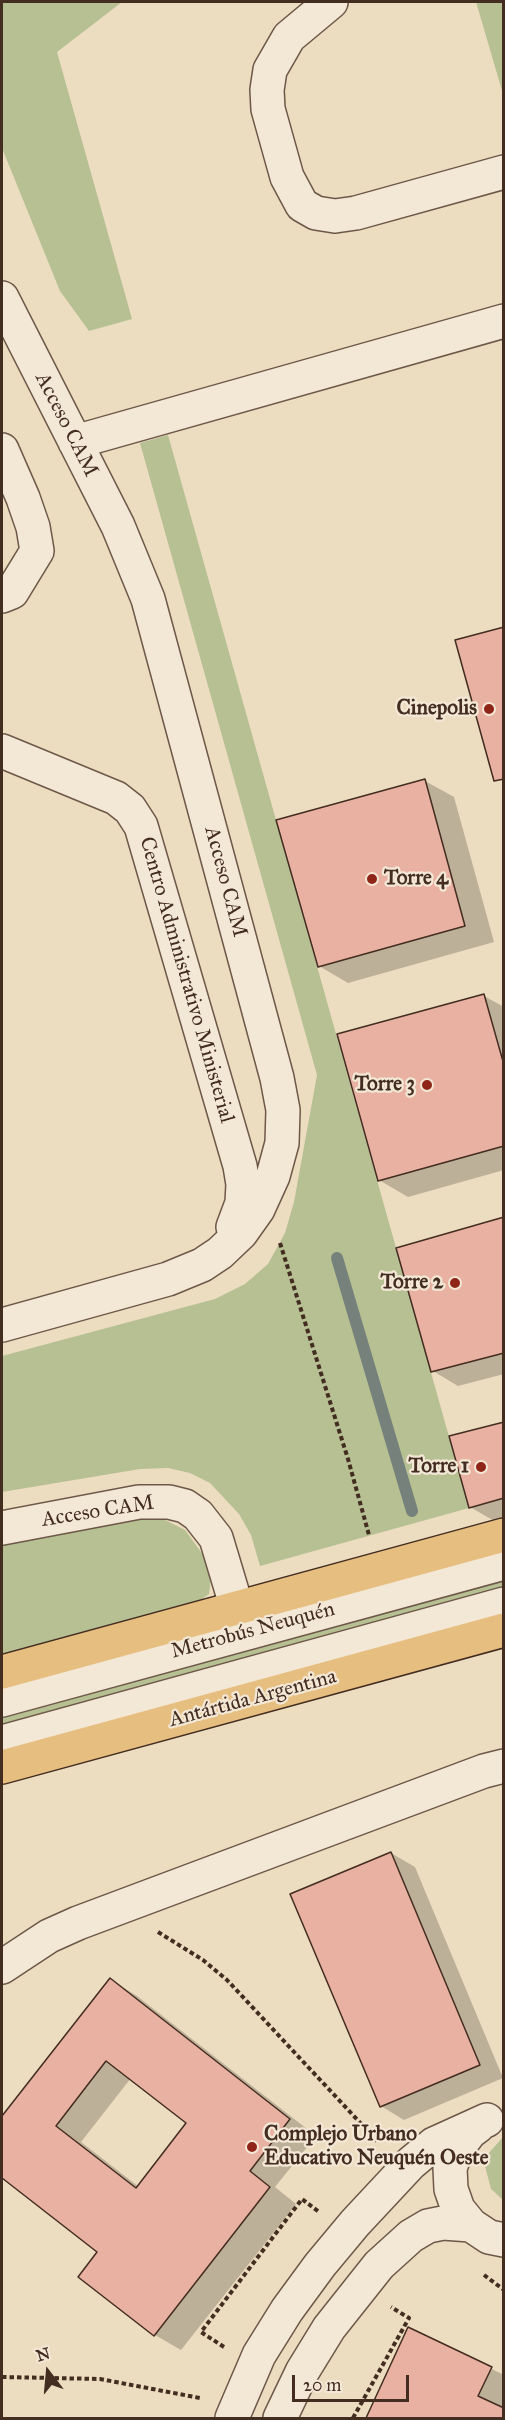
<!DOCTYPE html>
<meta charset="utf-8">
<style>
body{margin:0}
#map{position:relative;width:505px;height:2420px;overflow:hidden;background:#ecdcc0;font-family:"IM FELL Great Primer",serif}
canvas{display:block}
.frame{position:absolute;inset:0;border:3px solid #432c20;pointer-events:none}
.north{position:absolute;left:18px;top:2342px;width:60px;height:60px;-webkit-text-stroke:4px #f3e8d6;paint-order:stroke;rotate:344deg;font-size:16px;font-weight:700;line-height:24px;text-align:center;color:#432c20}
.north::after{content:'';display:block;margin:auto;width:21px;height:27px;background:#432c20;clip-path:polygon(50% 0,100% 100%,50% 72%,0 100%)}
.scale{position:absolute;left:292px;top:2375px;width:117px;height:27px;box-sizing:border-box;border:3px solid #432c20;border-top:0;padding-left:8px;font-size:18px;line-height:21px;white-space:nowrap;color:#432c20;-webkit-text-stroke:4px #f3e8d6;paint-order:stroke}
</style>
<div id="map">
<canvas width="505" height="2420"></canvas>
<div class="frame"></div>
<div class="north">N</div>
<div class="scale">20 m</div>
</div>
<script>
const context = document.querySelector('canvas').getContext('2d');
context.lineJoin = 'round';
function paint(path, color) {
  context.fillStyle = color;
  context.fill(path, 'evenodd');
}
function poly(rows) {
  const path = new Path2D();
  for (const r of rows) {
    path.moveTo(r[0], r[1]);
    for (let i = 2; i < r.length; i += 2) path.lineTo(r[i], r[i + 1]);
  }
  return path;
}
function stroke(path, color, width, dash) {
  context.strokeStyle = color;
  context.lineWidth = width;
  context.lineCap = dash ? 'butt' : 'round';
  context.setLineDash(dash || []);
  context.stroke(path);
}
function write(font, color, halo, rows, align = 'center') {
  context.font = font + ' "IM FELL Great Primer",serif';
  context.lineWidth = 4.5;
  context.setLineDash([]);
  context.textBaseline = 'middle';
  context.strokeStyle = halo;
  context.fillStyle = color;
  for (const [text, x, y, turn = 0] of rows) {
    context.save();
    context.translate(x, y);
    context.rotate((+turn || 0) * Math.PI / 180);
    context.textAlign = isNaN(turn) ? turn : align;
    if (halo) context.strokeText(text, 0, 0);
    context.fillText(text, 0, 0);
    context.restore();
  }
}
paint(poly([
 [2,2,122,2,57,52,132,319,89,331,60,291,2,148],
 [476,2,503,2,503,94],
 [168,435,469,1508,260,1566,251,1535,239,1514,210,1483,190,1473,168,1468,140,1469,2,1492,2,1356,215,1299,245,1284,268,1264,285,1233,294,1202,317,1075,140,443],
 [114,1518,161,1518,185,1530,206,1559,211,1578,209,1594,195,1604,2,1656,2,1542],
 [503,1574,503,1596,2,1732,2,1710],
 [503,2137,503,2200,491,2189,485,2166,488,2154]
]), '#b6c093');
paint(poly([
 [425,781,454,797,494,942,348,983,319,966],
 [484,996,504,1007,504,1170,408,1197,379,1180],
 [504,1219,504,1374,458,1386,433,1371],
 [504,1423,504,1520,496,1522,470,1507],
 [391,1853,415,1867,503,2078,404,2120,381,2106],
 [111,1980,137,1996,316,2136,275,2187,296,2204,181,2350,155,2335,99,2252,2,2176,2,2119],
 [131,2078,188,2123,139,2187,81,2142],
 [409,2329,504,2375,504,2418,367,2418]
]), '#0003');
stroke(poly([
 [337,1258,412,1511]
]), '#77817b', 12);
const building = poly([
 [504,627,504,779,494,781,455,640,504,627],
 [425,779,465,926,318,967,276,820,425,779],
 [484,994,504,1065,504,1146,378,1181,337,1034,484,994],
 [504,1217,504,1353,431,1372,396,1248,504,1217],
 [504,1422,504,1498,469,1508,449,1436,504,1422],
 [391,1852,480,2065,380,2107,290,1894,391,1852],
 [110,1978,290,2119,250,2171,270,2187,154,2336,78,2277,97,2252,2,2178,2,2116,110,1978],
 [106,2061,186,2123,136,2188,56,2126,106,2061],
 [408,2327,492,2367,478,2396,504,2408,504,2418,366,2418,408,2327]
]);
paint(building, '#e9b1a2');
stroke(building, '#432c20', 1.5);
const minor = poly([
 [331,2,289,37,270,70,267,90,268,109,287,177,302,205,316,213,335,216,356,213,504,172],
 [2,298,118,526,148,599,277,1078,283,1110,282,1143,273,1176,258,1209,241,1233,220,1253,202,1265,168,1279,2,1325],
 [75,442,504,321],
 [2,450,23,498,33,527,37,551,12,592,2,596],
 [2,751,116,798,130,809,141,826,240,1166,243,1184,242,1203,233,1227],
 [2,1528,139,1502,169,1502,185,1506,198,1515,216,1538,237,1608],
 [2,1700,504,1563],
 [2,1742,504,1604],
 [2,1967,49,1936,78,1923,484,1771,504,1766],
 [478,2126,470,2132,457,2149,450,2168,451,2189,458,2209,471,2225,489,2237,504,2240],
 [232,2418,259,2355,287,2310,320,2265,355,2223,411,2163,434,2144,487,2120],
 [280,2418,302,2372,329,2328,379,2265,411,2236,428,2226,443,2223,471,2225]
]);
const major = poly([
 [2,1672,504,1535],
 [2,1767,504,1630]
]);
stroke(minor, '#6d5848', 36);
stroke(major, '#432c20', 36);
stroke(poly([
 [280,1243,348,1459,369,1535],
 [158,1932,203,1960,227,1980,379,2143],
 [484,2275,504,2290],
 [224,2347,201,2332,302,2199,319,2212],
 [2,2377,100,2379,200,2398],
 [353,2418,409,2318,391,2307]
]), '#432c20', 4, [4.5, 3]);
stroke(minor, '#f3e8d6', 33);
stroke(major, '#e6be80', 33);
for (const [x, y, r, color] of [
 [489,709,6,"#8f2418"],
 [372,879,6,"#8f2418"],
 [427,1085,6,"#8f2418"],
 [455,1283,6,"#8f2418"],
 [481,1467,6,"#8f2418"],
 [252,2147,6,"#8f2418"]
]) {
  const dot = new Path2D();
  dot.arc(x, y, r, 0, 2 * Math.PI);
  context.fillStyle = color;
  context.fill(dot);
  stroke(dot, '#f3e8d6', 2);
}
write('21px', '#432c20', '#f3e8d6', [
 ["Acceso CAM",66,425,63],
 ["Acceso CAM",225,882,75],
 ["Centro Administrativo Ministerial",186,980,74],
 ["Acceso CAM",98,1512,-9],
 ["Metrobús Neuquén",253,1631,-15],
 ["Antártida Argentina",253,1699,-15]
]);
write('bold 21px', '#432c20', '#f3e8d6', [
 ["Cinepolis",477,709],
 ["Torre 4",384,879,"left"],
 ["Torre 3",415,1085],
 ["Torre 2",443,1283],
 ["Torre 1",469,1467],
 ["Complejo Urbano",264,2135,"left"],
 ["Educativo Neuquén Oeste",264,2159,"left"]
], 'right');
</script>
